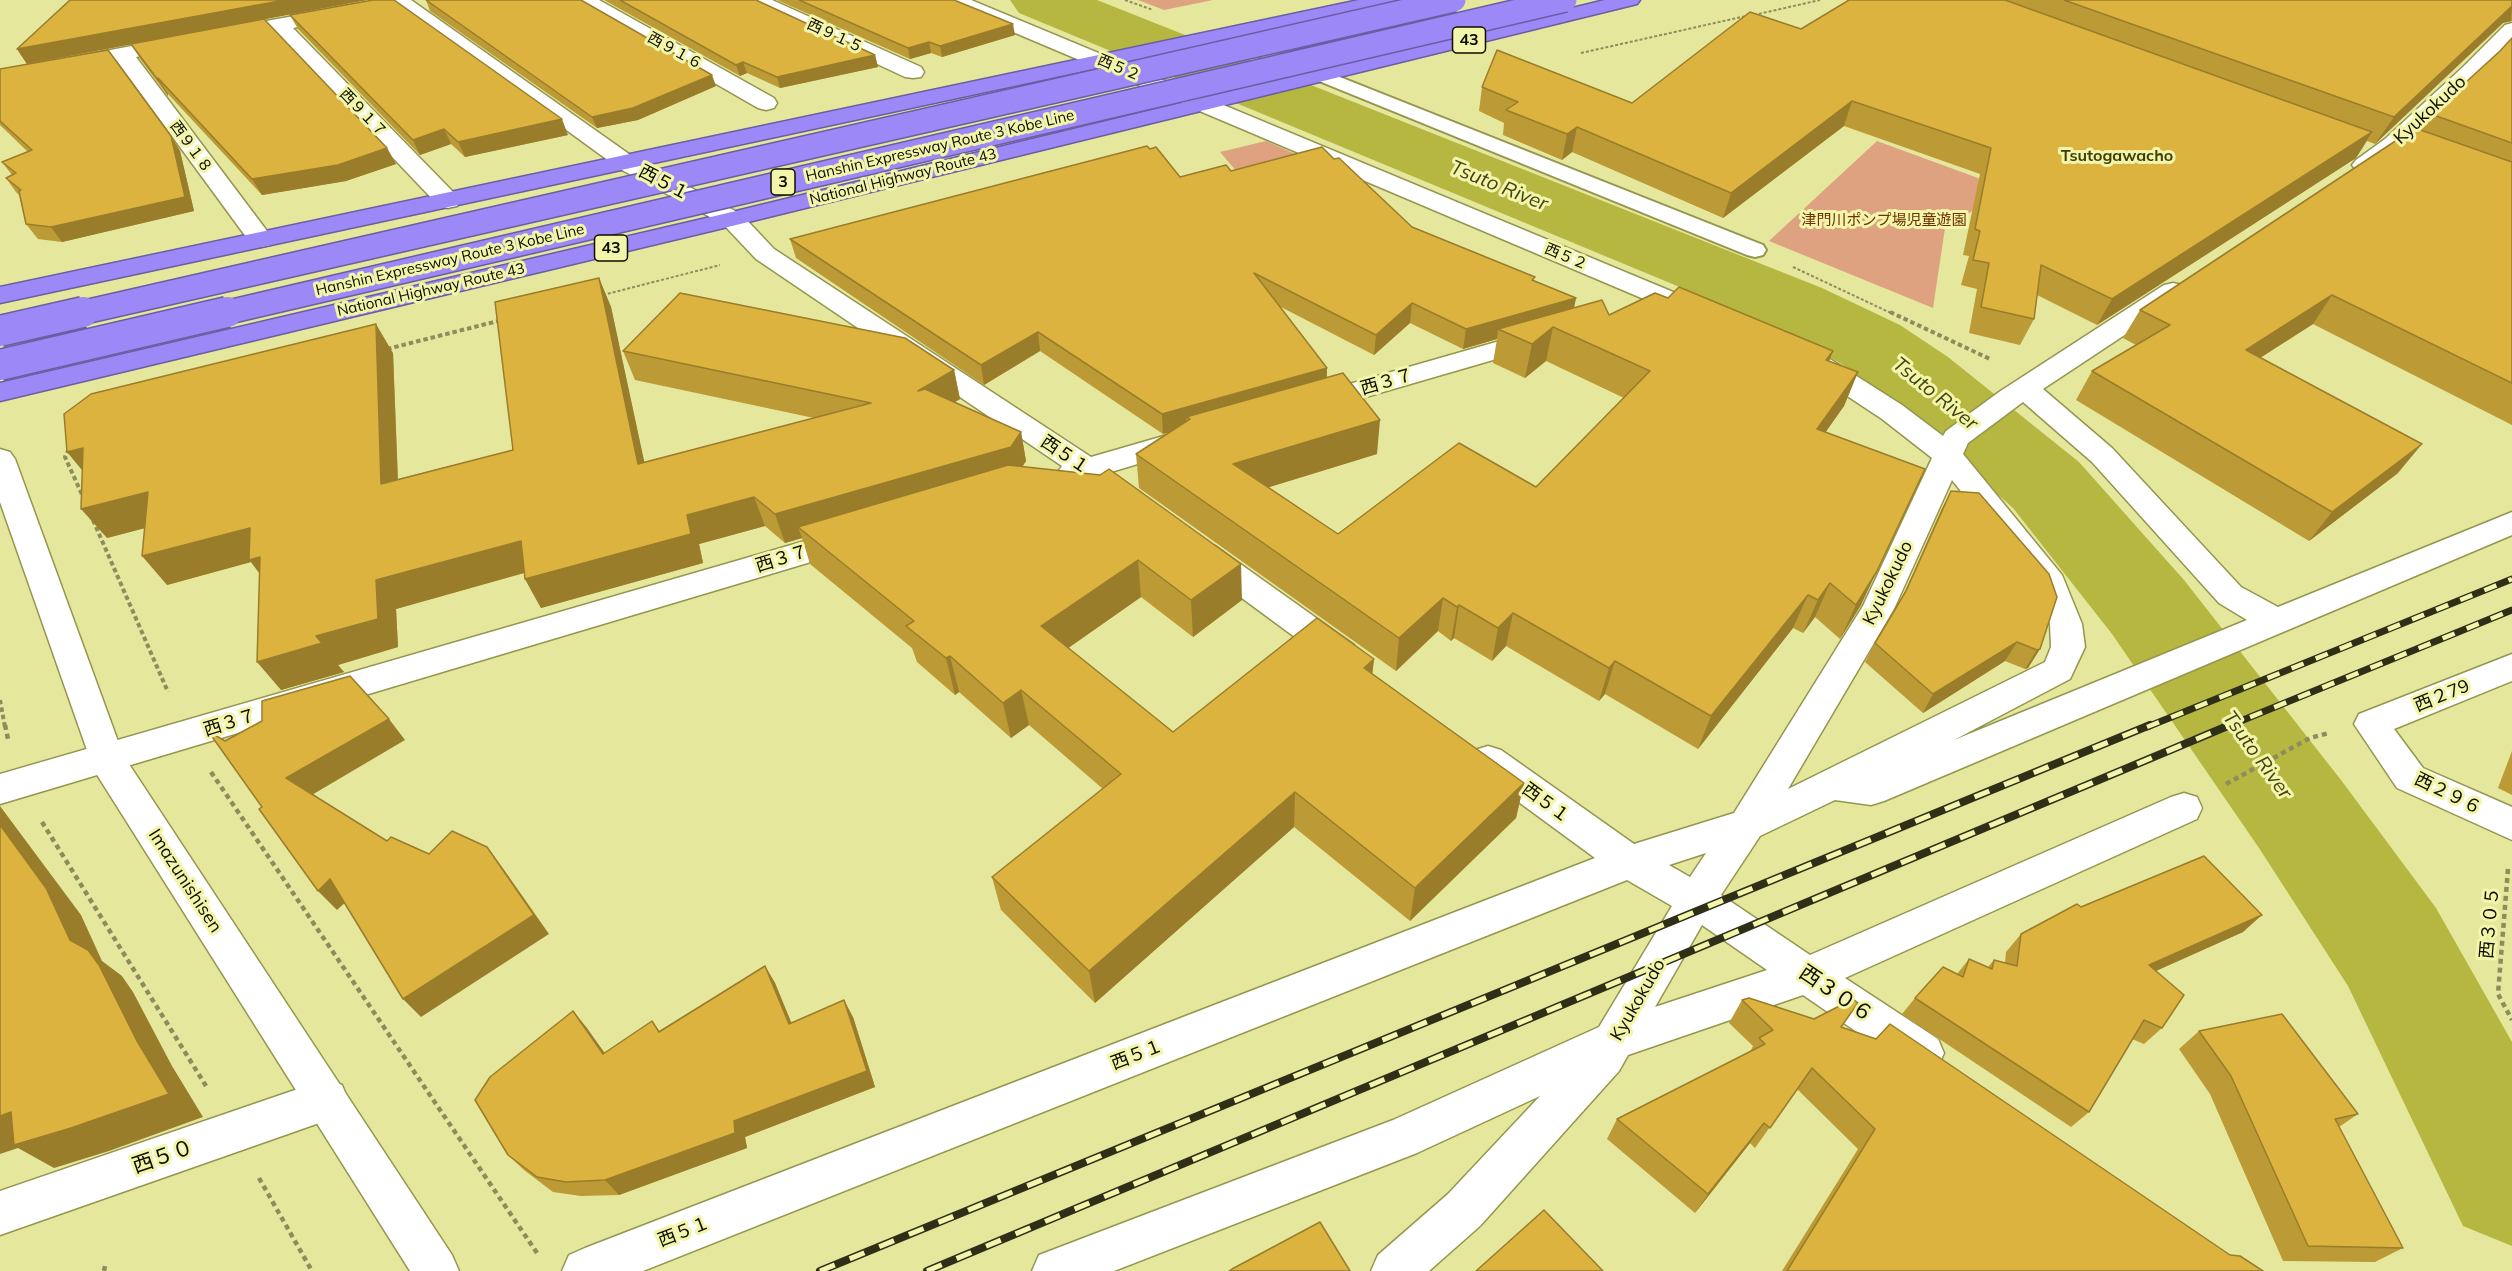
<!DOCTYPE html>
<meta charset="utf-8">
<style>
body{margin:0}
canvas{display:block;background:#e5e79d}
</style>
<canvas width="2512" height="1271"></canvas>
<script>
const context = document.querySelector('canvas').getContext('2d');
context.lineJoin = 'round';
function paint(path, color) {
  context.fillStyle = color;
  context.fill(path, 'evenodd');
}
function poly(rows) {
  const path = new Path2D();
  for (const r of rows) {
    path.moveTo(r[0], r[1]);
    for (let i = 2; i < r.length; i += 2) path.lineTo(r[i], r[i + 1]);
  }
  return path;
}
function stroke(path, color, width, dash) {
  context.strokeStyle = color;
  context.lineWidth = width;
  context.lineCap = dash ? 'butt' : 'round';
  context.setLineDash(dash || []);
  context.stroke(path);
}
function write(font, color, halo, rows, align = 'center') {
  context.font = font + ' Mulish,"Noto Sans JP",sans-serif';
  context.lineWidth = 6;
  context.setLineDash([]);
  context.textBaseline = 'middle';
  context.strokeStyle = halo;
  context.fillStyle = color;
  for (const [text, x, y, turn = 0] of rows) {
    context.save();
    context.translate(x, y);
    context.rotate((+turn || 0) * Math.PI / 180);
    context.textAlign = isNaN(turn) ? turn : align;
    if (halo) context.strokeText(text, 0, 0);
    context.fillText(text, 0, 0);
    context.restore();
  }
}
paint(poly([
 [1138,0,1213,0,1164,10],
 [1266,141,1318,164,1249,186,1220,152],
 [1877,141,2008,189,1945,228,1933,308,1769,241]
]), '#dea281');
paint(poly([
 [1010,0,1097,0,1822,288,1900,325,1948,357,2079,462,2184,580,2341,780,2436,908,2512,1042,2512,1246,2463,1226,2348,986,2259,848,2112,634,2013,508,1886,395,1840,363,1764,322,1019,13,1010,0]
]), '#b6b740');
const lane = poly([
 [1234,35,1763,245,1766,250,1763,255,1755,257,1747,255,1228,44,1225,40,1228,36,1234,35]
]);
const street = poly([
 [388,0,411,0,636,159,741,214,774,249,1091,457,1181,431,1191,434,1196,441,1191,448,1111,472,1142,494,1146,501,1142,508,1131,511,1120,508,1082,480,1072,483,1062,480,1057,473,1062,466,756,259,723,224,620,169,388,0],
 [574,0,599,0,774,98,777,103,774,108,766,110,758,108,577,4,574,0],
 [746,0,772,0,921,67,924,72,921,77,913,78,905,77,749,4,746,0],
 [944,0,971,0,1702,304,1706,310,1702,316,1693,318,1684,316,947,4,944,0],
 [339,8,346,10,349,14,346,18,293,28,457,196,460,201,457,206,448,208,439,206,273,32,227,40,220,38,217,34,220,30,227,28,339,8],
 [2512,23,2512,41,2480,76,2401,149,2372,170,2364,172,2356,170,2352,165,2356,160,2385,139,2464,66,2505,25,2512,23],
 [179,37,186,39,189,43,186,47,136,57,270,235,273,240,270,245,261,247,252,245,117,61,0,83,0,71,179,37],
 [2173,283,2182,285,2186,291,2182,297,2043,389,2112,448,2241,587,2278,607,2512,512,2512,535,1884,801,1871,805,1835,800,1760,836,1721,895,1810,955,2171,797,2184,793,2197,797,2202,808,2197,819,1845,978,1938,1039,1944,1053,1938,1067,1923,1073,1908,1067,1803,995,1628,1055,1619,1071,1480,1226,1429,1271,1371,1271,1378,1255,1448,1194,1540,1096,1417,1153,1114,1271,1032,1271,1039,1255,1393,1120,1599,1027,1672,906,1627,880,643,1271,562,1271,569,1255,585,1248,1595,858,1475,770,1470,760,1475,750,1488,746,1501,750,1634,844,1734,813,1863,606,1932,458,1882,419,1805,368,1801,362,1805,356,1815,353,1825,356,1902,405,1943,436,1946,431,1999,392,2164,285,2173,283],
 [2023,402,2092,462,2219,603,2247,620,1954,740,2070,679,2085,647,2082,624,2062,575,1963,454,1968,443,2023,402],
 [1952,480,2037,587,2050,624,2051,647,2045,662,1788,789,1894,609,1952,480],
 [1706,853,1690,877,1669,865,1706,853],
 [1702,925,1767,970,1655,1007,1702,925],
 [1538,330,1548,332,1551,338,1548,344,1314,412,1304,409,1300,403,1304,397,1538,330],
 [850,528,861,531,866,539,861,547,0,804,0,774,850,528],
 [1204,543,1215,546,1354,645,1359,654,1354,663,1342,667,1330,663,1193,562,1188,554,1193,546,1204,543],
 [2512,654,2512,681,2394,729,2423,768,2512,807,2512,840,2397,788,2354,724,2359,714,2512,654],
 [327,1079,342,1085,348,1100,342,1115,0,1235,0,1191,327,1079]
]);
const secondary = poly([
 [0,449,10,452,15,459,123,755,452,1255,459,1271,410,1271,94,770,0,502,0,449]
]);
const highway = poly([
 [1359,0,1397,0,1394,4,1387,6,0,303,0,287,1359,0],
 [1605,0,1640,0,1637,4,732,226,0,401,0,383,732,212,1605,0]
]);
stroke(lane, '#95964e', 4);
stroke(street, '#95964e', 3);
stroke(secondary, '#95964e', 3);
stroke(highway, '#6a5ea1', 3);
stroke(poly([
 [1125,0,1153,10],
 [1754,15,1820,0],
 [1581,53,1746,16],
 [1793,267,1893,314],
 [603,295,720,265]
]), '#8d8d5c', 2, [3, 2]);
stroke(poly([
 [1890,312,1990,359],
 [387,349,502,320],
 [69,449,65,457,84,499],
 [93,520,168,692],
 [0,700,5,727]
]), '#8d8d5c', 4, [4.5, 3]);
stroke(poly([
 [5,725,8,739],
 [211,772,537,1253],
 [2226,784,2310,738,2329,733],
 [42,822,206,1086],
 [2508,869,2498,994,2512,1020],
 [259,1178,312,1271],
 [104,1271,105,1266]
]), '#8d8d5c', 4.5, [5, 4]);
paint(lane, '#fff');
paint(street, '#fff');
paint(secondary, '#fff');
paint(highway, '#9c89f7');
const railFar1 = poly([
 [2147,727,2512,579],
 [2226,727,2512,610]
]);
const rail = poly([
 [820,1271,2150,725],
 [927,1271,2230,725]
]);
stroke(railFar1, '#2f2f18', 7);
stroke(rail, '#2f2f18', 8);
stroke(railFar1, '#f2f5aa', 4.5, [13]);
stroke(rail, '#f2f5aa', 5, [16]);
const highwayBridgeFar1 = poly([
 [76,314,1454,0],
 [220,314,1565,0]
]);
const highwayBridge = poly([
 [0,331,83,312],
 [0,365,227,312]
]);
stroke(highwayBridgeFar1, '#6a5ea1', 26, []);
stroke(highwayBridge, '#6a5ea1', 33, []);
stroke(highwayBridgeFar1, '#9c89f7', 23);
stroke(highwayBridge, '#9c89f7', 30);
paint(poly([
 [70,0,367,0,264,19,387,148,396,164,346,181,262,195,168,94,168,96,141,60,131,44,27,64,17,49],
 [426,0,716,86,638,120,597,128,430,11],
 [604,0,756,0,875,55,878,67,780,88,747,73,740,76],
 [777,0,954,0,1015,35,942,57,931,53,910,59],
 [1849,0,2512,0,2512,21,2503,23,2375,144,2367,141,2356,158,2097,325,2037,295,2034,319,2020,345,1969,333,1977,289,1961,285,1969,256,1963,255,1980,174,1844,126,1723,218,1572,152,1562,160,1503,135,1504,123,1479,111,1482,87,1632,103,1801,29],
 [290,15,568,135,465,157,451,144,420,155,298,29],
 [2512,38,2512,425,2313,324,2260,358,2398,473,2309,541,2076,400,2092,371,2136,345,2123,338,2140,310,2420,130,2431,114,2500,51],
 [0,69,171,136,180,151,194,211,62,242,38,239,26,224,19,195,16,192,6,178,12,175,2,162,28,152,0,125],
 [1150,149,1180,177,1334,159,1412,227,1535,281,1576,298,1574,307,1609,315,1668,298,1833,351,1829,361,1858,372,1844,406,1825,432,1861,605,1840,639,1815,617,1803,633,1793,628,1698,749,1605,694,1599,701,1506,646,1492,661,1454,638,1451,641,1438,631,1396,671,1139,488,1136,454,1170,432,1163,434,1040,351,984,385,796,258,790,239],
 [1279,306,1374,355,1410,323,1463,349,1497,339,1493,363,1525,378,1546,361,1624,398,1536,487,1338,534,1269,487,1377,454,1327,377,1327,368],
 [599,278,611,307,644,462,814,418,635,380,623,351,954,370,960,399,955,402,1021,432,1026,461,1022,467,1242,600,1193,637,1141,597,1068,648,1173,732,1374,659,1372,673,1524,783,1516,818,1410,921,1294,827,1095,1003,1001,910,992,877,1103,789,1029,725,1011,738,959,692,955,695,917,662,912,648,810,564,802,538,785,543,765,526,699,544,703,563,541,608,525,579,524,573,396,609,398,647,338,665,344,672,281,690,260,574,251,562,167,585,145,528,107,538,393,353,398,479,513,450],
 [1951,491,2040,649,2028,668,2025,669,2005,661,1923,713,1865,662,1875,643,1901,600,1941,510],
 [2512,751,2512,795,2498,788],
 [2081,907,2243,932,2156,971,2162,1028,2144,1044,2132,1039,2089,1112,2071,1127,1902,1014,1915,998,1957,974,1969,959,1988,967,1994,960,2005,963,2006,952,2021,934],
 [765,966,775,983,791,1023,853,1017,875,1087,745,1137,747,1148,619,1195,581,1196,553,1192,524,1170,508,1155,573,1011,605,1053,659,1031],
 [1742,1000,1841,1027,2230,1255,2263,1271,1782,1271,1858,1149,1797,1089,1755,1148,1750,1143,1695,1213,1607,1139,1617,1119,1750,1052,1753,1046,1729,1023],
 [2199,1031,2358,1114,2339,1127,2403,1248,2375,1262,2283,1261,2210,1094,2179,1049]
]), '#bc9a35');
paint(poly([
 [285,0,367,0,27,64,17,49],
 [2512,6,2511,21,2503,23,2375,144,2394,117],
 [1013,24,1015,35,942,57,940,46],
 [929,42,931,53,910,59,908,48],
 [875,55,878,67,780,88,777,77],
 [743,62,747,73,740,76,736,65],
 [712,75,716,86,638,120,597,128,592,117],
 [158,78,168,94,168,96,158,80],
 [1852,101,1844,126,1723,218,1731,193],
 [562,119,568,135,465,157,458,142],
 [1577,127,1572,152,1562,160,1567,134],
 [444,129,451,144,420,155,413,140],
 [2372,132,2356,158,2097,325,2112,299],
 [171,136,180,151,194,211,62,242,51,227],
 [387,148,396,164,346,181,262,195,252,179],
 [599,278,611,307,651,493,638,464],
 [2332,295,2313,324,2227,379,2246,350],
 [1576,298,1572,318,1498,329,1497,339,1463,349,1466,329],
 [1412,303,1410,323,1374,355,1376,335],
 [376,324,393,353,399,513,381,484],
 [1553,327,1546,361,1525,378,1532,344],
 [1038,332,1040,351,984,385,981,365],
 [1833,351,1820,385,1826,360],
 [1327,368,1326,388,1190,419,1186,417,1187,427,1163,434,1162,414],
 [954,370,960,399,925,420,918,391],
 [1858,372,1844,406,1804,463,1817,429],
 [1380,420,1377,454,1234,498,1233,464],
 [1021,432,1026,461,1016,476,798,527,802,538,785,543,775,514],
 [2422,444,2398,473,2309,541,2332,512],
 [83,448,91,481,67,452],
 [148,492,172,521,107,538,81,509],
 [754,497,765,526,699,544,703,563,541,608,525,579,687,515],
 [250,528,271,589,251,562,167,585,142,556],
 [521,541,538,569,396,609,398,647,338,665,344,672,281,690,257,662,316,636,376,580],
 [1138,560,1141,597,1047,663,1041,626],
 [1241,564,1242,600,1193,637,1191,600],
 [1877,571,1861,605,1840,639,1856,605],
 [1830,583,1815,617,1803,633,1818,600],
 [1808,595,1793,628,1698,749,1711,716],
 [1443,598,1438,631,1396,671,1399,638],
 [1459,605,1454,638,1451,641,1457,607],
 [1513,613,1506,646,1492,661,1498,628],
 [2017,642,2005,661,1923,713,1933,694],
 [2040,649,2028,668,2025,669,2037,650],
 [950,656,959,692,955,695,946,658],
 [1374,659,1370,695,1364,668],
 [1615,661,1605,694,1599,701,1609,668],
 [1021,690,1029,725,1011,738,1003,703],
 [389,719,405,740,305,799,286,778],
 [1524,783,1516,818,1410,921,1415,888],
 [1295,792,1294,827,1095,1003,1089,971],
 [0,806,81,915,102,961,122,976,133,992,172,1066,203,1117,109,1151,54,1168,18,1148,0,1154,0,1116,70,940,0,825],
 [487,847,502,867,549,934,421,1017,403,999],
 [330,879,349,899,337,910,318,891],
 [2262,915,2243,932,2131,982,2149,965],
 [765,966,775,983,799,1041,789,1024],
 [844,1000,853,1017,875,1087,745,1137,747,1148,619,1195,605,1180,734,1121],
 [573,1011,587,1028,617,1071,603,1054],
 [1764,1123,1750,1143,1695,1213,1708,1194]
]), '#997d2b');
const building = poly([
 [70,0,285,0,17,49,70,0],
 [373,0,394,0,562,119,458,142,444,129,413,140,290,15,373,0],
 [426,0,581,0,712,75,633,108,592,117,426,0],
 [620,0,756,0,875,55,777,77,743,62,736,65,620,0],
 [799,0,954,0,1013,24,940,46,929,42,908,48,799,0],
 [1849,0,2005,0,2372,132,2112,299,2041,265,2034,319,1981,307,1989,263,1973,260,1980,231,1975,229,1991,148,1852,101,1731,193,1577,127,1567,134,1506,110,1518,102,1482,87,1497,50,1632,103,1750,12,1801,29,1849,0],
 [2064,0,2512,0,2512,6,2394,117,2064,0],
 [264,19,387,148,338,165,252,179,158,78,158,80,131,44,264,19],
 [2512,38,2512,143,2431,114,2500,51,2512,38],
 [108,50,171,136,185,197,51,227,26,224,19,191,21,190,6,178,16,173,2,162,32,150,0,121,0,69,108,50],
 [2415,128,2512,162,2512,383,2332,295,2246,350,2422,444,2332,512,2092,371,2170,325,2140,310,2415,128],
 [1147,146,1150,149,1156,147,1180,177,1226,165,1231,171,1322,147,1334,159,1339,158,1412,227,1535,277,1532,280,1576,298,1466,329,1412,303,1376,335,1254,273,1327,368,1162,414,1038,332,981,365,790,239,1147,146],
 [599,278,638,464,871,403,623,351,680,293,905,338,954,370,918,391,925,389,1021,432,1011,447,775,514,754,497,687,515,691,534,525,579,521,541,376,580,378,619,316,636,322,643,257,662,260,557,249,560,250,528,142,556,148,492,81,509,83,448,67,452,64,414,91,394,376,324,381,484,513,450,495,302,599,278],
 [1679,287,1833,351,1826,360,1858,372,1817,429,1925,469,1877,571,1856,605,1830,583,1818,600,1808,595,1711,716,1615,661,1609,668,1513,613,1498,628,1459,605,1457,607,1443,598,1399,638,1136,454,1190,419,1186,417,1343,373,1380,420,1233,464,1338,534,1459,443,1536,487,1650,371,1553,327,1532,344,1498,329,1602,300,1609,315,1655,293,1668,298,1679,287],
 [1008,465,1100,475,1109,469,1241,564,1191,600,1138,560,1041,626,1173,732,1317,618,1374,659,1364,668,1524,783,1415,888,1295,792,1089,971,992,877,1121,774,1021,690,1003,703,950,656,946,658,906,626,914,621,798,527,1008,465],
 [1951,491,1979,493,2049,574,2057,597,2040,649,2037,650,2017,642,1933,694,1875,643,1906,591,1951,491],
 [350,676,389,719,286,778,387,841,391,837,429,854,452,831,487,847,534,915,403,999,330,879,318,891,259,809,262,807,208,731,225,741,262,721,262,701,350,676],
 [0,825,46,888,70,940,88,950,99,965,137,1041,169,1094,71,1128,14,1145,11,1112,0,1116,0,825],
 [2204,856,2262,915,2149,965,2184,995,2162,1028,2144,1020,2089,1112,1915,998,1943,967,1963,977,1969,959,1992,969,1994,960,2017,966,2021,934,2077,904,2081,907,2204,856],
 [765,966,789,1024,844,1000,867,1071,734,1121,735,1133,605,1180,566,1182,537,1177,508,1155,475,1100,490,1077,573,1011,603,1054,652,1021,659,1032,765,966],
 [1749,998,1814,1019,1853,999,1858,1003,1841,1027,1876,1039,1890,1024,2230,1255,2240,1256,2263,1271,1787,1271,1875,1129,1812,1068,1770,1128,1764,1123,1708,1194,1617,1119,1765,1044,1759,1038,1773,1030,1742,1000,1749,998],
 [2282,1014,2358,1114,2335,1119,2403,1248,2308,1246,2231,1076,2199,1031,2282,1014],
 [1544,1210,1603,1271,1476,1271,1544,1210],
 [1320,1222,1350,1271,1229,1271,1232,1269,1320,1222]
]);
paint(building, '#dbb33e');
stroke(building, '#997d2b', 1.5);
write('15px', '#0e0d00', '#f2f5aa', [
 ["西９１５",835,36,25],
 ["西９１６",675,51,29],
 ["西５２",1119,68,23],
 ["西９１７",363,113,46],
 ["Hanshin Expressway Route 3 Kobe Line",940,146,-13],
 ["西９１８",191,147,54],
 ["National Highway Route 43",903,177,-14],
 ["西５２",1566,257,23],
 ["Hanshin Expressway Route 3 Kobe Line",450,260,-13],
 ["National Highway Route 43",431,290,-13]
]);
write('15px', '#6e3003', '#f2f5aa', [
 ["津門川ポンプ場児童遊園",1884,220]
]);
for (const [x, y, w] of [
 [1469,40,33],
 [783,182,24],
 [611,248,33]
]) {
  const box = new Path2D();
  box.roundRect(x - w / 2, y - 13, w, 26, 4.5);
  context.fillStyle = '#f2f5aa';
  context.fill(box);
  stroke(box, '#0e0d00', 1.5);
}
write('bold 16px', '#0e0d00', null, [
 ["43",1469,40],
 ["3",783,182],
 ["43",611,248]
]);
write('bold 16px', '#414004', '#f2f5aa', [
 ["Tsutogawacho",2117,156]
]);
write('18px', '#0e0d00', '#f2f5aa', [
 ["Kyukokudo",2430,110,-43],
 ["西５１",664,183,28],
 ["西３７",1387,382,-16],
 ["西５１",1065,455,34],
 ["西３７",782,559,-17],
 ["Kyukokudo",1888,583,-64],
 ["西２79",2442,696,-22],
 ["西３７",230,723,-17],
 ["西２９６",2448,794,26],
 ["西５１",1546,803,36],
 ["Imazunishisen",185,881,57],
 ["西３０５",2490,923,-85],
 ["Kyukokudo",1638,1000,-60],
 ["西５１",1137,1055,-21],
 ["西５１",684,1232,-21]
]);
write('italic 20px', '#424213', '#f2f5aa', [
 ["Tsuto River",1499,186,22],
 ["Tsuto River",1935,394,39],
 ["Tsuto River",2257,755,54]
]);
write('21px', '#0e0d00', '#f2f5aa', [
 ["西３０６",1836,994,34],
 ["西５０",163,1157,-19]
]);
</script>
